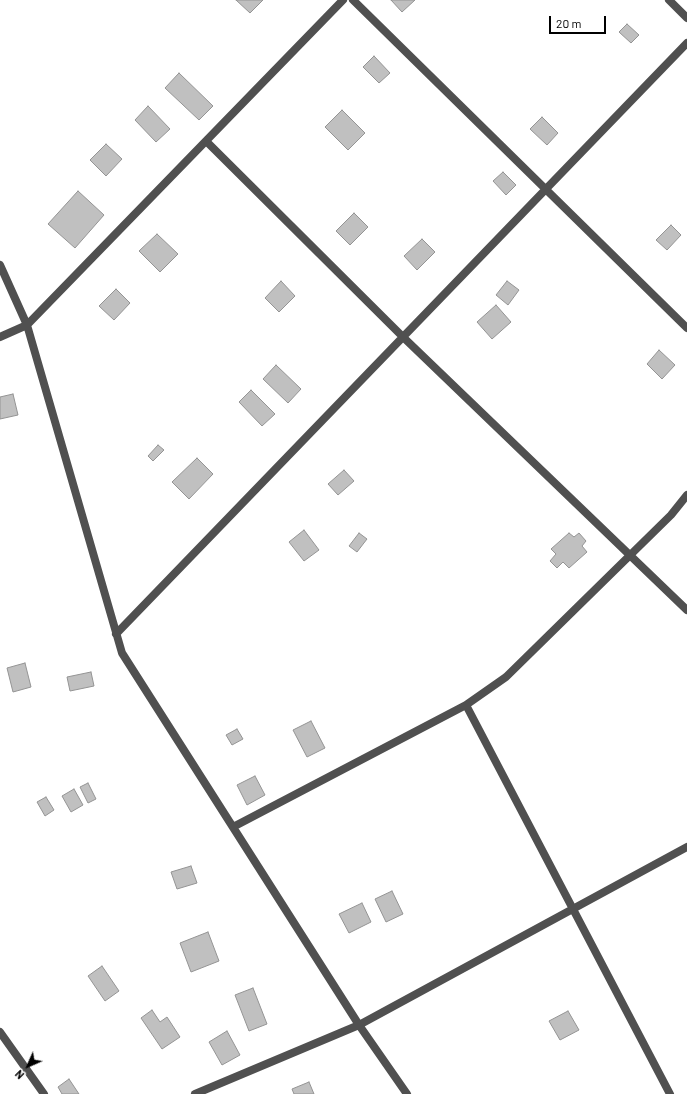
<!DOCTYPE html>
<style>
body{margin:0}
#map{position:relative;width:687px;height:1094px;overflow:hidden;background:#fff;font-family:Barlow,sans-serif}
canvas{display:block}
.north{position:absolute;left:8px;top:1046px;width:40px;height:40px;-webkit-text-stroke:3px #fff;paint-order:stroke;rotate:225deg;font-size:11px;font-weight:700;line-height:16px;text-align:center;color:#000}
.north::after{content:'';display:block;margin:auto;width:14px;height:18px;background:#000;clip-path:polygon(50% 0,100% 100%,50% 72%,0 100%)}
.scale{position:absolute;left:549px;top:16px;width:57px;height:18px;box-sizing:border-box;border:2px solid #000;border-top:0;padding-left:5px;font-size:12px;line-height:14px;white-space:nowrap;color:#000;-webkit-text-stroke:3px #fff;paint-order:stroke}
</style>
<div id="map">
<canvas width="687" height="1094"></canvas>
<div class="north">N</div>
<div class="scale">20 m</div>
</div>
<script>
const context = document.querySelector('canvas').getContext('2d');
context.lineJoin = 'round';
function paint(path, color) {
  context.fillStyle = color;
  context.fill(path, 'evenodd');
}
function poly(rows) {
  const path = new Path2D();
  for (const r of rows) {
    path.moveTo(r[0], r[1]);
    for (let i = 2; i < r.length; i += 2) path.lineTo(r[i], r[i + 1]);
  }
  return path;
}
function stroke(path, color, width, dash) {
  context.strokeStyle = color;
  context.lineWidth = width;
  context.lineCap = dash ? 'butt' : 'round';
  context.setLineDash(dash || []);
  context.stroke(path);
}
const building = poly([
 [236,0,263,0,250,13,236,0],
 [391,0,415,0,402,12,391,0],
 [627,24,639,35,631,43,619,32,627,24],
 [374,56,390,73,379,83,363,67,374,56],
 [179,73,213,106,199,120,165,88,179,73],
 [148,106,170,129,156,142,135,120,148,106],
 [342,110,365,133,348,150,325,127,342,110],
 [542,117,558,133,547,145,530,129,542,117],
 [106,144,122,159,106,176,90,160,106,144],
 [503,172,516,185,506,195,493,181,503,172],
 [78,191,104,215,75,248,48,224,78,191],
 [354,213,368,227,350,245,336,231,354,213],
 [671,225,681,235,667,250,656,240,671,225],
 [157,234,178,254,160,272,139,251,157,234],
 [422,239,435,252,417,270,404,256,422,239],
 [281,281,295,296,279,312,265,298,281,281],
 [507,281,519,290,508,305,496,295,507,281],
 [116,289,130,303,114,320,99,306,116,289],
 [496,305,511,322,492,339,477,322,496,305],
 [659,350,675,365,662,379,647,364,659,350],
 [276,365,301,389,288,403,263,379,276,365],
 [251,390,275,414,262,426,239,402,251,390],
 [13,394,18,415,0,419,0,397,13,394],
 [158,445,164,450,153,461,148,456,158,445],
 [197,458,213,474,189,499,172,482,197,458],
 [344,470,354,481,338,495,328,484,344,470],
 [304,530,319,550,304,561,289,542,304,530],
 [359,533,367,539,357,552,349,546,359,533],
 [569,533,574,537,579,533,586,541,582,546,587,552,569,568,563,562,557,568,550,561,556,554,551,549,569,533],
 [25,663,31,687,13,692,7,668,25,663],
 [91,672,94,686,70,691,67,677,91,672],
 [311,721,325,748,307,757,293,730,311,721],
 [237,729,243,739,232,745,226,735,237,729],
 [255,776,265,795,247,805,237,785,255,776],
 [88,783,96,799,88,803,80,787,88,783],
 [74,789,83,805,71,812,62,796,74,789],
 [46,797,54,810,45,816,37,802,46,797],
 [191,866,197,883,177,889,171,872,191,866],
 [392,891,403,914,386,922,375,899,392,891],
 [362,903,371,922,349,933,339,914,362,903],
 [208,932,219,961,191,972,180,943,208,932],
 [102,966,119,991,105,1001,88,976,102,966],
 [253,988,267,1024,249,1031,235,995,253,988],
 [152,1010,160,1022,167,1017,180,1037,162,1049,141,1018,152,1010],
 [568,1011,579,1030,560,1040,549,1021,568,1011],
 [227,1031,240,1055,222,1065,209,1042,227,1031],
 [69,1079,79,1094,62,1094,58,1087,69,1079],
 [309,1082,314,1094,294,1094,292,1089,309,1082]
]);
paint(building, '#c0c0c0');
stroke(building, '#949494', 1);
stroke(poly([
 [353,0,687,328],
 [669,0,687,18],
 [206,141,403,337,687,610],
 [0,265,27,325,122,653,359,1025,407,1094],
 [0,337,27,325,343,0],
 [116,634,687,43],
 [466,705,670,1094],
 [233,827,466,705,506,677,671,515,687,495],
 [0,1032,44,1094],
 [195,1094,359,1025,687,847]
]), '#505050', 8);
</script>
